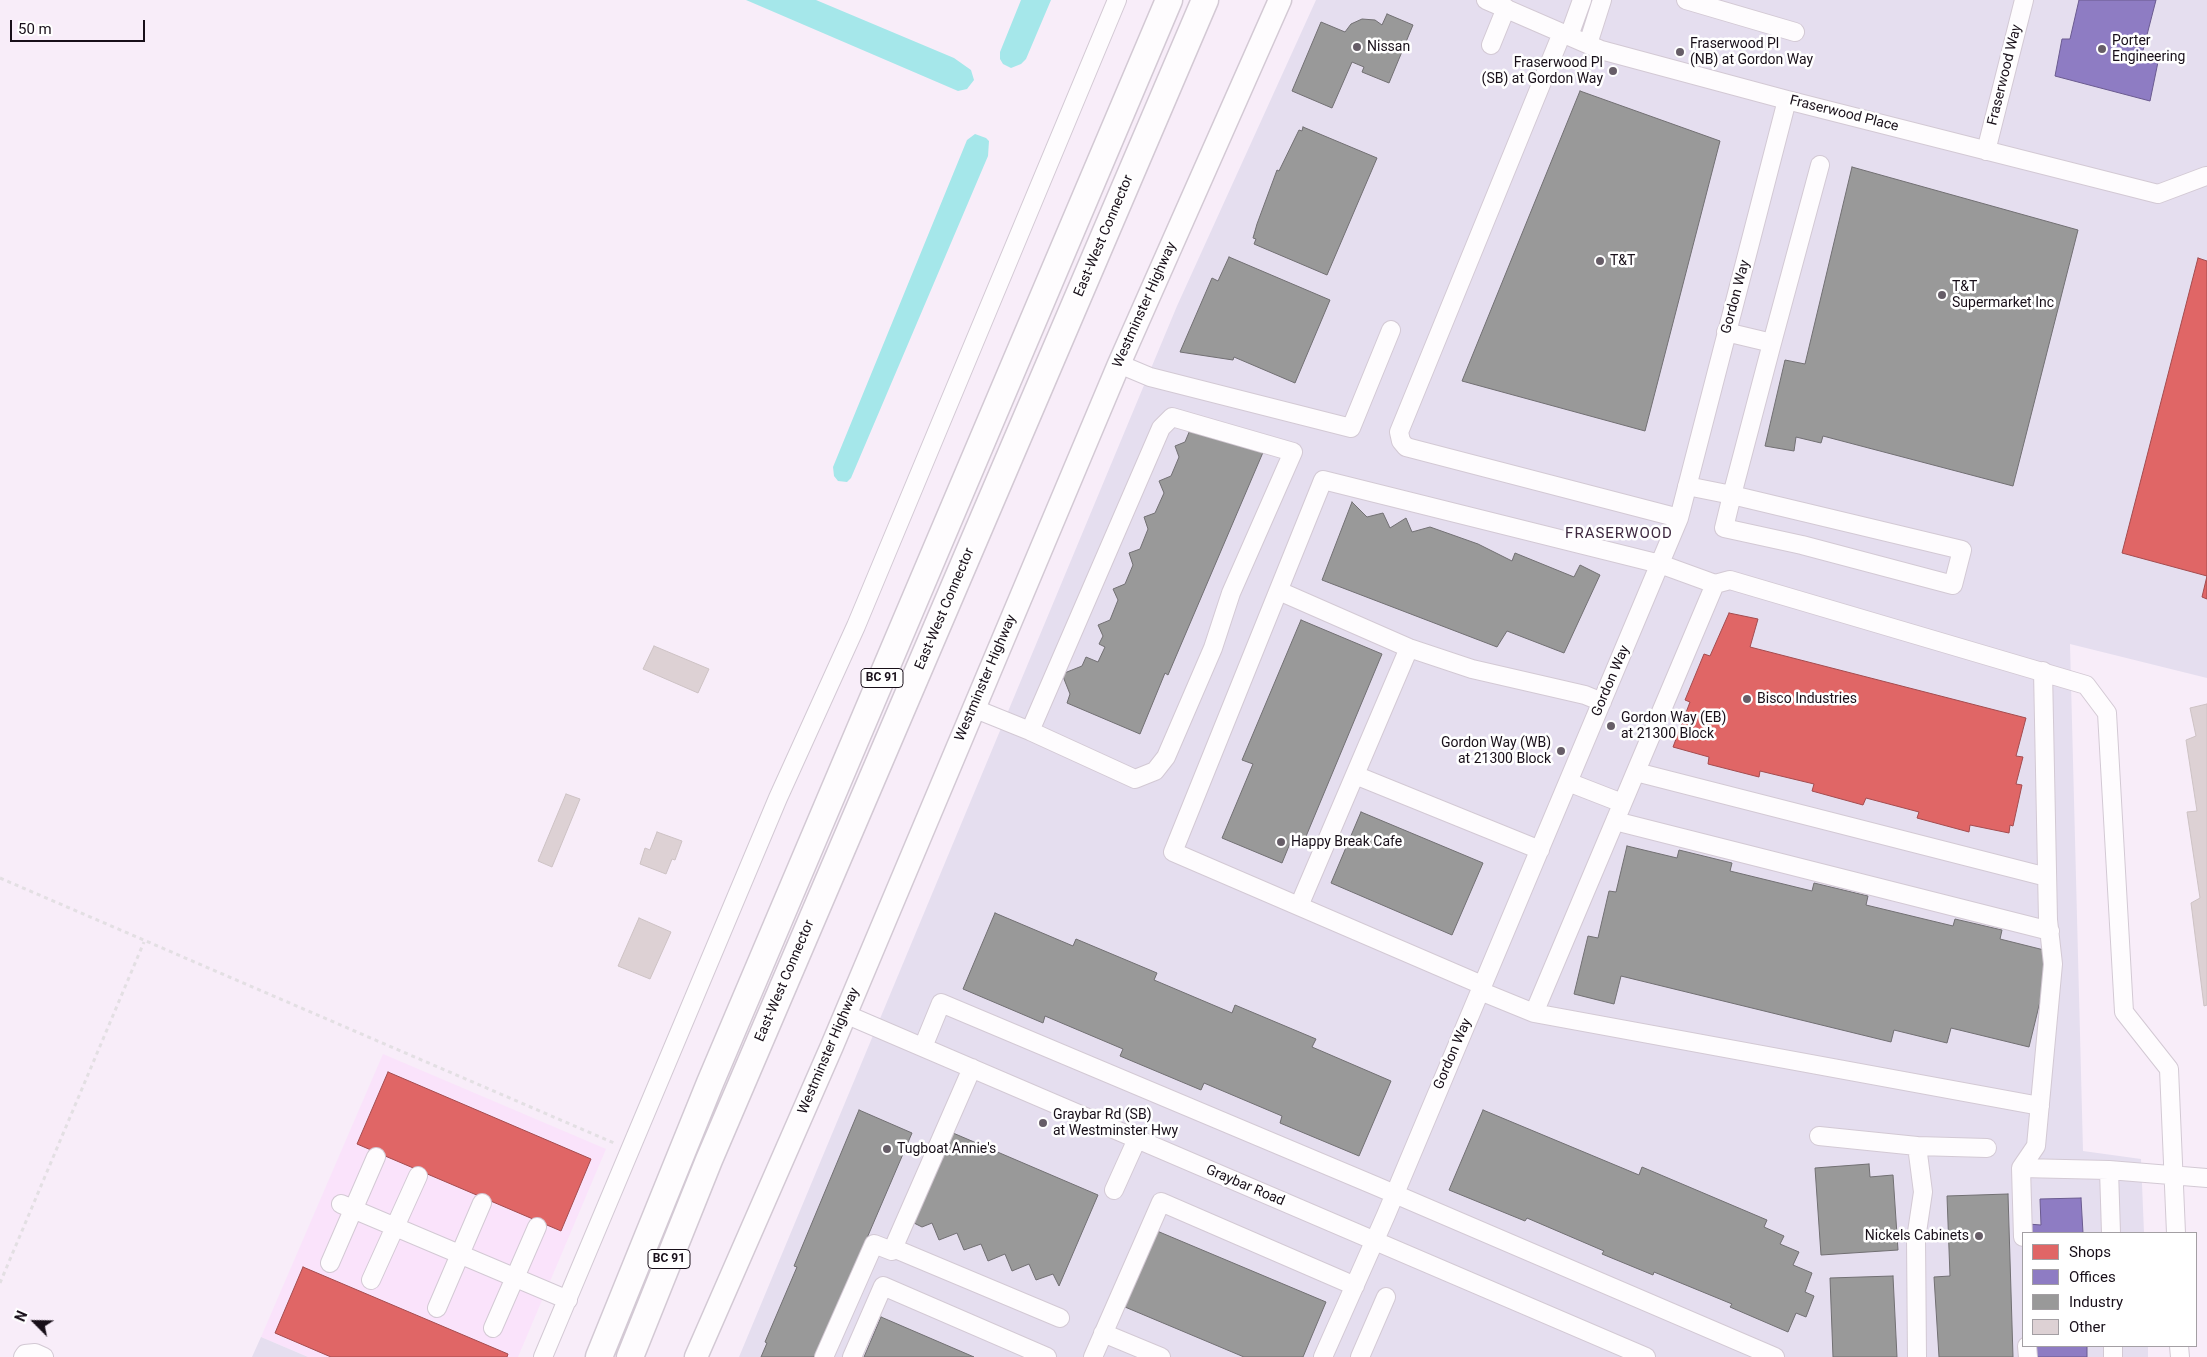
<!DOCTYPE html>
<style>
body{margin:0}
#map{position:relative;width:2207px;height:1357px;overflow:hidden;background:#f8edf9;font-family:Roboto,sans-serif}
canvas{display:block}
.legend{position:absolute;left:2022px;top:1232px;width:175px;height:115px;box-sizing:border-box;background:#fff;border:1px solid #a39fa3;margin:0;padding:6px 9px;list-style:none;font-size:15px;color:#180f19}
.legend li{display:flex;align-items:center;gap:10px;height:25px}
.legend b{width:25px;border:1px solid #a39fa3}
.north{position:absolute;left:10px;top:1297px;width:50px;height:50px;-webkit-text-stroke:4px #fff;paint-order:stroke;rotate:293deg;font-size:14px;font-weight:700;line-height:20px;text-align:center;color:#180f19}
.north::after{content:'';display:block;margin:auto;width:18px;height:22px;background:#180f19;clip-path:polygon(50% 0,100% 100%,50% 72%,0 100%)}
.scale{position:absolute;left:10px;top:20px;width:135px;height:22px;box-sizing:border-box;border:2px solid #180f19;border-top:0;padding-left:6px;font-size:15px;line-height:18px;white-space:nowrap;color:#180f19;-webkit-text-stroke:4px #fff;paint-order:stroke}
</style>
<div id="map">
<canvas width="2207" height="1357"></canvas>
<ul class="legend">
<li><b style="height:14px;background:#e06666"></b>Shops</li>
<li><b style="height:14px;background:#8e7cc3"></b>Offices</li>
<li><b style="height:14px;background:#999"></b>Industry</li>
<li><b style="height:14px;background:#ddd1d4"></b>Other</li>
</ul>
<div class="north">N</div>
<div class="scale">50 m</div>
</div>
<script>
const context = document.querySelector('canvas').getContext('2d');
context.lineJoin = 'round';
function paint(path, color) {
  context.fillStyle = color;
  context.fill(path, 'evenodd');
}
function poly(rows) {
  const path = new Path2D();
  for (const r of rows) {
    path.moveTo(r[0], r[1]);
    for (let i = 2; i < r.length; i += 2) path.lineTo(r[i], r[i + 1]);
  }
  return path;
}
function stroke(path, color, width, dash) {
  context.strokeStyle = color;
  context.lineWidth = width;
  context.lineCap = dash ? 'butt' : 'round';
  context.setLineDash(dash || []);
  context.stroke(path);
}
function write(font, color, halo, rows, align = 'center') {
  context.font = font + ' Roboto,sans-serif';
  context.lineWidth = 5;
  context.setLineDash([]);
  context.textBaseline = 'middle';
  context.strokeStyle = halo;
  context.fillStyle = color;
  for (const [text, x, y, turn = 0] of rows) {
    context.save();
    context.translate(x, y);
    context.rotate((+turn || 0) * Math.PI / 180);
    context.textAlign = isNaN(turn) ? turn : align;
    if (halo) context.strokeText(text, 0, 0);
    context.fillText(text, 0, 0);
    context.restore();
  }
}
paint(poly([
 [383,1054,606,1149,518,1357,308,1357,261,1337]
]), '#fae3fb');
paint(poly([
 [1316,0,2207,0,2207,678,2070,644,2083,1151,2141,1159,2144,1233,2023,1233,2023,1346,2148,1346,2148,1357,739,1357,1177,306],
 [261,1337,308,1357,252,1357]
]), '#e5deef');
paint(poly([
 [746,0,816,0,954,58,971,70,974,80,967,89,958,91],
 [1021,0,1051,0,1026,59,1021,64,1011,68,1003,64,1000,59,1000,52],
 [975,134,986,138,989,141,988,156,851,478,847,482,838,481,834,476,833,467,967,140]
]), '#a5e7ea');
const shops = poly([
 [2198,258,2207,261,2207,599,2202,597,2207,576,2122,553,2198,258],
 [1729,613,1758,619,1750,647,2026,718,2016,756,2023,757,2016,784,2022,785,2013,826,2010,825,2009,833,1970,825,1969,832,1917,818,1919,812,1866,798,1863,805,1812,791,1814,784,1760,771,1759,777,1708,764,1709,757,1673,747,1690,702,1685,700,1704,654,1710,656,1729,613],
 [388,1072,591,1159,561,1231,357,1144,388,1072],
 [303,1267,508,1354,507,1357,331,1357,275,1333,303,1267]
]);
paint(shops, '#e06666');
stroke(shops, '#a44c4f', 1);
const offices = poly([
 [2079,0,2156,0,2141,58,2158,62,2150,101,2055,76,2062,39,2070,39,2079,0],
 [2081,1198,2083,1233,2029,1233,2028,1224,2041,1225,2040,1199,2081,1198],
 [2036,1346,2087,1346,2087,1357,2037,1357,2036,1346]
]);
paint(offices, '#8e7cc3');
stroke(offices, '#6b5b90', 1);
const industry = poly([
 [1387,14,1413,25,1389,83,1362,72,1364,67,1352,62,1332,108,1292,91,1321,22,1345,32,1351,24,1362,19,1375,20,1382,25,1387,14],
 [1580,91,1720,141,1645,431,1462,381,1580,91],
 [1303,127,1377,158,1327,275,1254,244,1256,239,1253,238,1257,224,1277,170,1279,171,1299,130,1302,131,1303,127],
 [1852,167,2078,230,2013,486,1823,436,1821,443,1796,437,1794,451,1765,446,1785,360,1805,364,1852,167],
 [1229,257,1330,300,1295,383,1234,357,1233,360,1180,352,1212,278,1218,281,1229,257],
 [1190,430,1264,450,1168,675,1165,673,1140,734,1067,703,1070,694,1062,674,1082,666,1086,657,1098,662,1105,647,1099,644,1103,636,1098,625,1110,620,1118,600,1113,589,1125,584,1133,565,1129,553,1140,549,1148,529,1144,517,1155,513,1164,493,1159,481,1171,476,1179,457,1175,446,1185,442,1190,430],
 [1352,502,1367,517,1383,513,1390,528,1406,518,1412,532,1430,527,1478,544,1512,561,1515,553,1574,577,1580,565,1600,575,1564,653,1507,631,1497,647,1322,580,1352,502],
 [1301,620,1382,654,1302,846,1291,841,1282,863,1222,838,1253,764,1242,760,1301,620],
 [1361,812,1483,863,1452,935,1331,883,1361,812],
 [1627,846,1677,858,1679,850,1732,863,1730,871,1812,891,1814,883,1868,896,1866,905,1953,926,1955,919,2002,930,2000,939,2052,952,2029,1047,1951,1028,1947,1043,1894,1030,1891,1042,1621,976,1614,1004,1574,994,1588,936,1598,938,1609,891,1616,892,1627,846],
 [995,913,1073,946,1076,939,1157,973,1154,980,1232,1013,1235,1005,1316,1039,1312,1047,1391,1081,1359,1156,1280,1123,1282,1116,1204,1083,1201,1090,1120,1056,1123,1049,1045,1016,1043,1023,963,989,995,913],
 [859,1110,912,1133,816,1357,761,1357,767,1343,765,1342,797,1267,794,1266,859,1110],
 [1483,1110,1639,1175,1642,1167,1767,1220,1764,1227,1784,1236,1780,1244,1799,1252,1793,1265,1812,1273,1805,1292,1814,1296,1806,1317,1796,1313,1788,1332,1730,1307,1732,1304,1654,1272,1653,1275,1602,1254,1604,1251,1527,1218,1525,1221,1449,1190,1483,1110],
 [953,1133,1098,1195,1059,1286,1053,1274,1036,1280,1029,1264,1012,1271,1005,1254,988,1261,981,1244,964,1250,957,1233,939,1240,932,1223,922,1227,914,1223,953,1133],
 [1869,1164,1870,1177,1893,1175,1898,1250,1821,1255,1815,1168,1869,1164],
 [2008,1194,2013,1357,1939,1357,1934,1277,1950,1276,1947,1196,2008,1194],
 [1157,1231,1326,1302,1303,1357,1244,1357,1125,1307,1157,1231],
 [1893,1276,1897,1357,1833,1357,1830,1278,1893,1276],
 [881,1317,974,1357,864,1357,881,1317]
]);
paint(industry, '#999');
stroke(industry, '#727073', 1);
const building = poly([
 [654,646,709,669,698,693,643,669,654,646],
 [2207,704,2207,1005,2204,1006,2191,903,2200,898,2187,812,2197,811,2186,740,2196,736,2190,708,2207,704],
 [566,794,580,799,552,867,538,861,566,794],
 [657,832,682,841,675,860,672,859,666,874,640,864,645,848,650,850,657,832],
 [639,918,671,932,650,979,618,966,639,918]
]);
paint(building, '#ddd1d4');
stroke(building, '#cdc2c4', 1);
const minor = poly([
 [1486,0,1601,50,1787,100,2158,194,2206,176],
 [1686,0,1795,32],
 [1562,33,1399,432,1401,441,1406,447,1679,518],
 [1569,36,1582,0],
 [1588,44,1602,0],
 [1491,45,1506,8],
 [1986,151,2024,0],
 [1726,332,1772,343],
 [1119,364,1150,377,1351,428,1391,330],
 [1687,486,1732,495,1962,550,1953,585,1802,545,1724,528,1732,495,1772,343,1820,165],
 [1279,591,1409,648,1472,669,1585,695,1602,702],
 [973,708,1030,731,1135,779,1155,771,1166,757,1213,648,1231,593,1293,452,1172,417,1161,428,1030,731],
 [1636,772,2047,877],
 [1355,775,1540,850],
 [1568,782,1622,803],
 [1615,821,2050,931],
 [1299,906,1409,648],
 [1482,985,1173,852,1323,480,1660,564,1715,584,1730,580,2086,685,2107,713,2124,1012,2169,1069,2176,1233],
 [1480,991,1534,1013,2040,1106],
 [1534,1013,1715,584],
 [845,1014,1646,1357],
 [923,1047,941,1003,1376,1186,1775,1357],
 [1819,1136,1917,1146,1923,1192,1916,1239,1917,1357],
 [1917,1146,1987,1148],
 [2021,1168,2109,1170,2207,1178],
 [2109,1170,2111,1233],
 [1114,1190,1137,1139],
 [341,1204,568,1300],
 [2023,1237,2021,1168,2036,1146,2053,964,2048,920,2043,671],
 [893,1248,1060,1318],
 [330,1263,376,1157],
 [371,1280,418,1176],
 [437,1308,482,1203],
 [493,1328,537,1227],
 [1103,1333,1161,1357],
 [2027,1346,2028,1357],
 [2113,1346,2113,1357],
 [2179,1346,2180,1357],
 [23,1357,25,1354,35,1353,44,1357],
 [543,1357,778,798,856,626,1117,0],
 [824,1357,874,1244,892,1251,972,1068],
 [852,1357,883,1286,1047,1357],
 [1093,1357,1161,1202,1355,1286],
 [1323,1357,1386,1215,1679,518,1787,100],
 [1360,1357,1386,1297]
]);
const major = poly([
 [696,1357,832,1046,1119,364,1280,0]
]);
const highway = poly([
 [599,1357,710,1083,1169,0],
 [630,1357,709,1160,1205,0]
]);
stroke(minor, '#d3c9d4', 20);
stroke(major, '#d3c9d4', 25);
stroke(highway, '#d3c9d4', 29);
stroke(poly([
 [0,878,614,1143],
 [0,1283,144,942]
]), '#e3dfe3', 3, [4, 4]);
stroke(minor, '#fefcfe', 18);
stroke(major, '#fefcfe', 22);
stroke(highway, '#fefcfe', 26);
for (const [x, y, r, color] of [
 [1357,47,5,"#665d67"],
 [2102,49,5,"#665d67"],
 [1680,52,5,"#665d67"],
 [1613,71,5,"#665d67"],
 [1600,261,5,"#665d67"],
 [1942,295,5,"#665d67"],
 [1747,699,5,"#665d67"],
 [1611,726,5,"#665d67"],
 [1561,751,5,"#665d67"],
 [1281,842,5,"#665d67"],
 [1043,1123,5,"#665d67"],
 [887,1149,5,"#665d67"],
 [1979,1236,5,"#665d67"]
]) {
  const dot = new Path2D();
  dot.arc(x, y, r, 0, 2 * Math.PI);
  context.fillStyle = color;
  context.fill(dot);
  stroke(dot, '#fff', 2);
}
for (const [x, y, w] of [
 [882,678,42],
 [669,1259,42]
]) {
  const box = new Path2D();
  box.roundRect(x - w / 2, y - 9.5, w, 19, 4);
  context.fillStyle = '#fff';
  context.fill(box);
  stroke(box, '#180f19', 1);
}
write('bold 12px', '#180f19', null, [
 ["BC 91",882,678],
 ["BC 91",669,1259]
]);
write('14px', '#180f19', '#fff', [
 ["Porter",2112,41],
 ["Engineering",2112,57],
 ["Fraserwood Pl",1690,44],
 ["(NB) at Gordon Way",1690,60],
 ["Nissan",1367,47],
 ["Fraserwood Pl",1603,63,"right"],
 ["(SB) at Gordon Way",1603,79,"right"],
 ["T&T",1610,261],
 ["T&T",1952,287],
 ["Supermarket Inc",1952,303],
 ["Bisco Industries",1757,699],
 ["Gordon Way (EB)",1621,718],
 ["at 21300 Block",1621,734],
 ["Gordon Way (WB)",1551,743,"right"],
 ["at 21300 Block",1551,759,"right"],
 ["Happy Break Cafe",1291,842],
 ["Graybar Rd (SB)",1053,1115],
 ["at Westminster Hwy",1053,1131],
 ["Tugboat Annie's",897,1149],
 ["Nickels Cabinets",1969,1236,"right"]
], 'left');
write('14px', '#180f19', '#fff', [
 ["Fraserwood Way",2005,75,-76],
 ["Fraserwood Place",1844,114,14],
 ["East-West Connector",1104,236,-67],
 ["Gordon Way",1736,297,-75],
 ["Westminster Highway",1145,305,-66],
 ["East-West Connector",945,609,-67],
 ["Westminster Highway",986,678,-67],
 ["Gordon Way",1611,681,-67],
 ["East-West Connector",785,981,-67],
 ["Westminster Highway",829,1051,-67],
 ["Gordon Way",1453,1054,-67],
 ["Graybar Road",1245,1186,23]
]);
context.letterSpacing = '1px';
write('15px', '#3e2940', '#fff', [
 ["FRASERWOOD",1619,534]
]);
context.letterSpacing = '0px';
</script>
